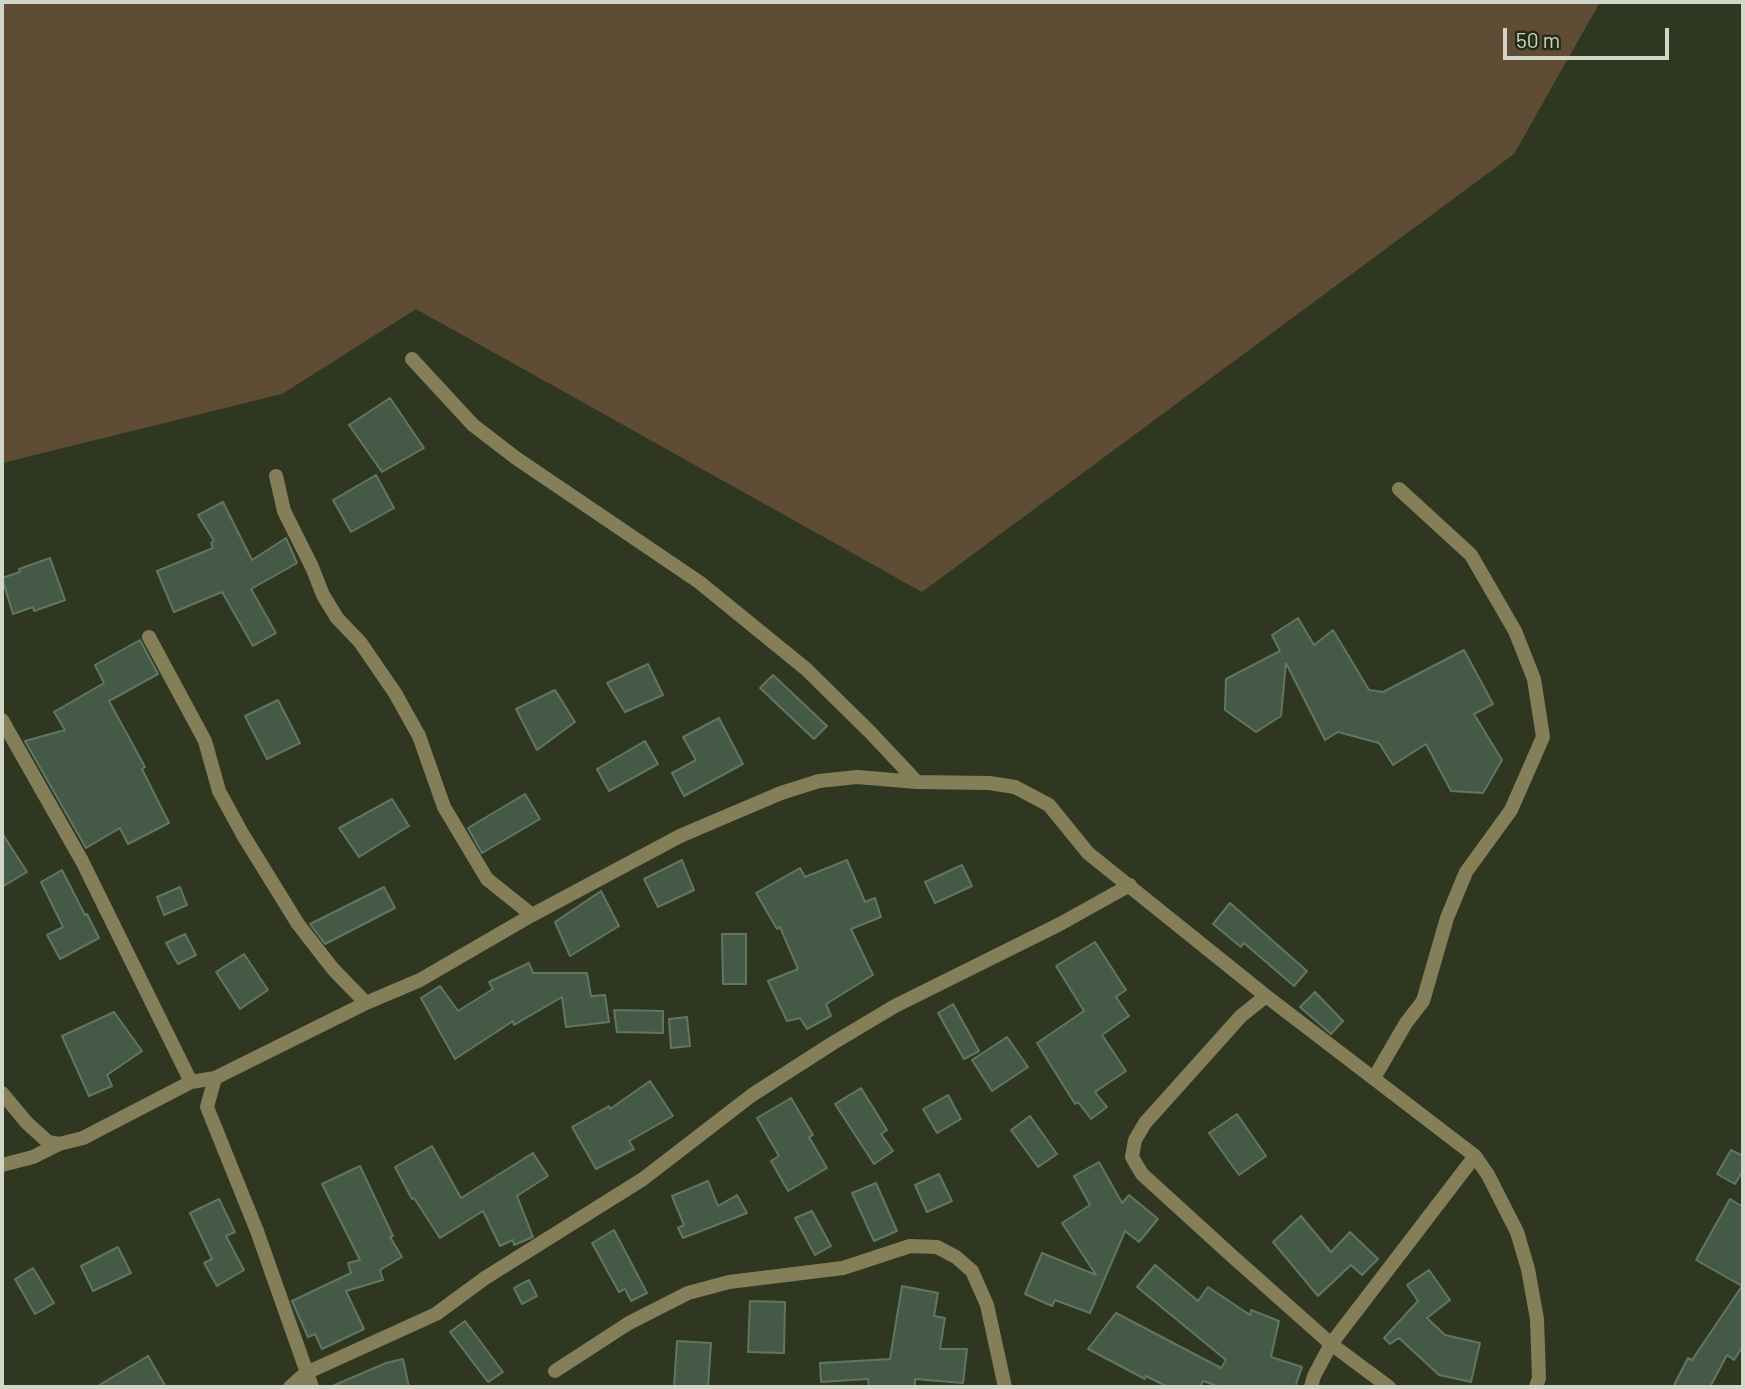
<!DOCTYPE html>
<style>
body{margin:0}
#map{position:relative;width:1745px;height:1389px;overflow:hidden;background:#303720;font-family:Barlow,sans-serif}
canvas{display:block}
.frame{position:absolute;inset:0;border:4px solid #d1d6c8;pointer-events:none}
.scale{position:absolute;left:1503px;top:28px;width:166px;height:32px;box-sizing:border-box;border:4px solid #d1d6c8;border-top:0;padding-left:9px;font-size:21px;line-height:24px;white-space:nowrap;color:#d1d6c8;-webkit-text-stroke:5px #262d16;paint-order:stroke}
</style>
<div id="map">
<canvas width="1745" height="1389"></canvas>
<div class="frame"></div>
<div class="scale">50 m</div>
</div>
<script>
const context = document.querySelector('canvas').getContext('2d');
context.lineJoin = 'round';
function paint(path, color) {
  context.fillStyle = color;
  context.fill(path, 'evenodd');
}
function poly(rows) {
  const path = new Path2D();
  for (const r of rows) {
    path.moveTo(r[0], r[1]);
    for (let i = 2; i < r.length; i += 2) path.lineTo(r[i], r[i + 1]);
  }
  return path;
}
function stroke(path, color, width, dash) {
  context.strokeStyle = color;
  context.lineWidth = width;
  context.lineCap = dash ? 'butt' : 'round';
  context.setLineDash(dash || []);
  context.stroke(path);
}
paint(poly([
 [2,2,1600,2,1514,154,922,592,416,309,282,394,2,463]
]), '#5e4d34');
const building = poly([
 [390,398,424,448,382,472,349,425,390,398],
 [376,475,394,508,351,532,333,500,376,475],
 [223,502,252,560,286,538,297,563,251,589,276,633,253,646,222,592,174,612,157,571,213,548,211,543,214,541,198,515,223,502],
 [50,558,65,600,34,611,33,607,13,614,2,578,20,572,19,569,50,558],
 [1298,618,1314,645,1333,630,1369,690,1383,692,1464,650,1493,704,1474,714,1502,760,1483,793,1451,791,1426,744,1393,765,1379,743,1338,732,1325,740,1286,663,1281,716,1256,732,1225,710,1226,679,1280,651,1272,635,1298,618],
 [140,640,158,674,109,701,145,767,142,769,169,823,128,844,120,828,86,848,25,741,65,730,54,712,104,683,95,665,140,640],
 [648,664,663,695,625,712,607,683,648,664],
 [773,675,827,726,814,739,760,688,773,675],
 [555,690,575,722,537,750,516,709,555,690],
 [278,700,300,743,267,759,245,716,278,700],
 [719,718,743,764,684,796,672,773,696,760,683,737,719,718],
 [645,741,658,764,609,791,597,769,645,741],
 [525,794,540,819,482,853,468,828,525,794],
 [392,799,409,826,359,857,339,828,392,799],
 [2,833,27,872,2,887,2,833],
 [682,860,694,890,658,907,644,879,682,860],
 [847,860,865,902,875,898,881,917,851,929,873,975,826,1004,831,1016,807,1029,800,1018,787,1021,768,981,798,969,780,927,777,929,756,893,800,868,805,877,847,860],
 [962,865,972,886,935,903,925,882,962,865],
 [62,870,85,915,87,914,99,938,60,959,47,935,63,927,41,882,62,870],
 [180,887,187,905,164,915,157,897,180,887],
 [384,887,395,908,325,944,310,924,384,887],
 [601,891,619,926,570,956,555,922,601,891],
 [1230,903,1307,971,1294,986,1244,943,1241,947,1213,924,1230,903],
 [185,934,196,955,178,964,166,943,185,934],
 [722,934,746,934,746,984,723,984,722,934],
 [1095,942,1126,990,1116,997,1129,1016,1102,1035,1126,1071,1095,1092,1107,1107,1091,1119,1078,1102,1075,1104,1037,1043,1084,1011,1056,966,1095,942],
 [244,954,268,990,240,1009,216,972,244,954],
 [529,963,533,973,587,973,591,996,605,995,609,1022,566,1027,562,997,514,1025,513,1021,455,1059,421,998,440,986,458,1011,493,989,489,982,529,963],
 [1315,992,1343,1021,1331,1034,1300,1007,1315,992],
 [953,1004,979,1051,964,1059,938,1013,953,1004],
 [614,1010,663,1011,663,1033,617,1032,614,1010],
 [114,1012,142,1051,107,1075,112,1086,89,1096,62,1036,114,1012],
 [687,1017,690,1046,671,1048,669,1019,687,1017],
 [1007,1037,1028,1067,992,1091,972,1060,1007,1037],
 [650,1081,673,1116,629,1141,634,1149,596,1169,572,1127,609,1106,610,1109,650,1081],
 [861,1088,887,1130,881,1134,893,1151,874,1164,835,1104,861,1088],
 [948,1095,961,1119,937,1133,923,1109,948,1095],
 [791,1098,813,1135,809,1137,827,1168,788,1191,771,1161,779,1156,757,1118,791,1098],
 [1237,1114,1266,1156,1239,1175,1209,1133,1237,1114],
 [1030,1116,1057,1154,1038,1167,1011,1130,1030,1116],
 [432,1146,461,1198,533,1153,548,1176,517,1196,533,1237,514,1245,513,1240,500,1246,483,1211,440,1238,414,1198,412,1199,395,1167,432,1146],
 [1731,1150,1743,1156,1743,1170,1735,1184,1717,1174,1731,1150],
 [1099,1162,1122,1203,1129,1195,1158,1219,1139,1242,1125,1231,1090,1313,1055,1300,1052,1306,1025,1294,1042,1253,1096,1275,1062,1223,1090,1205,1074,1176,1099,1162],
 [360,1166,393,1236,390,1237,402,1257,380,1270,383,1280,346,1291,364,1329,322,1349,315,1334,308,1337,292,1301,351,1273,348,1263,360,1260,322,1184,360,1166],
 [939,1174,952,1201,927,1212,915,1185,939,1174],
 [708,1181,718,1206,737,1195,747,1213,683,1238,678,1228,684,1225,672,1196,708,1181],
 [876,1183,897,1231,874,1241,852,1193,876,1183],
 [219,1199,235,1232,226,1236,244,1270,217,1286,204,1263,212,1259,190,1213,219,1199],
 [1730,1199,1743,1207,1743,1346,1734,1360,1727,1355,1710,1387,1673,1387,1688,1358,1692,1360,1742,1286,1696,1260,1730,1199],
 [812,1211,831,1246,815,1255,795,1218,812,1211],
 [1301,1216,1331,1252,1350,1232,1378,1259,1362,1275,1351,1265,1318,1296,1273,1242,1301,1216],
 [614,1230,647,1293,631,1301,625,1289,619,1292,592,1243,614,1230],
 [118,1247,131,1273,93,1291,81,1266,118,1247],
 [1155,1265,1198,1301,1208,1287,1250,1315,1251,1310,1279,1321,1271,1357,1302,1367,1295,1387,1220,1387,1203,1381,1200,1387,1168,1387,1146,1376,1145,1379,1088,1349,1116,1313,1221,1368,1226,1360,1137,1287,1155,1265],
 [33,1268,54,1303,35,1314,15,1279,33,1268],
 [1429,1270,1450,1300,1427,1318,1445,1335,1480,1343,1471,1382,1439,1375,1399,1338,1390,1344,1384,1338,1418,1301,1407,1285,1429,1270],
 [529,1280,537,1296,522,1304,514,1288,529,1280],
 [902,1286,938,1293,934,1316,945,1318,940,1349,967,1349,963,1383,915,1379,915,1387,869,1387,868,1379,821,1382,820,1363,890,1359,902,1286],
 [750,1301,785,1302,784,1353,748,1352,750,1301],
 [465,1321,503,1372,488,1382,450,1332,465,1321],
 [677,1341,711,1343,708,1387,674,1387,677,1341],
 [148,1356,166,1387,96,1387,148,1356],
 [403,1359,409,1387,330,1387,386,1363,403,1359]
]);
paint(building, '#455a46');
stroke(building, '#617662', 2);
stroke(poly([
 [1374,1078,1406,1023,1423,1001,1447,918,1466,872,1511,810,1543,737,1534,679,1515,631,1471,555,1399,489]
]), '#857f59', 14);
stroke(poly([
 [412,359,473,425,516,458,699,582,806,669,870,732,917,782],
 [276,476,284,511,312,567,323,595,337,618,360,642,395,693,419,736,444,807,487,879,532,915],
 [149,637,205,741,219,791,243,835,298,924,333,969,366,1003],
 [2,720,82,861,191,1082],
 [1266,996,1241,1016,1145,1123,1135,1140,1132,1157,1142,1174,1232,1256,1331,1344,1389,1387],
 [215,1078,207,1107,257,1231,312,1387],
 [2,1093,27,1123,48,1142,59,1144,83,1138,191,1082,215,1078,366,1003,420,980,532,915,680,836,781,793,819,781,857,777,917,782,989,783,1015,787,1049,805,1088,853,1266,996,1475,1156,1488,1175,1517,1232,1528,1269,1537,1319,1539,1378,1536,1387],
 [2,1165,33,1157,59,1144],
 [555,1371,629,1323,688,1293,729,1282,843,1268,910,1246,937,1247,956,1257,972,1271,987,1305,1005,1387],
 [290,1387,306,1373,436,1314,485,1278,643,1179,752,1095,833,1043,895,1006,1060,924,1130,885],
 [1311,1387,1314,1376,1331,1344,1475,1156]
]), '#857f59', 14);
</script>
